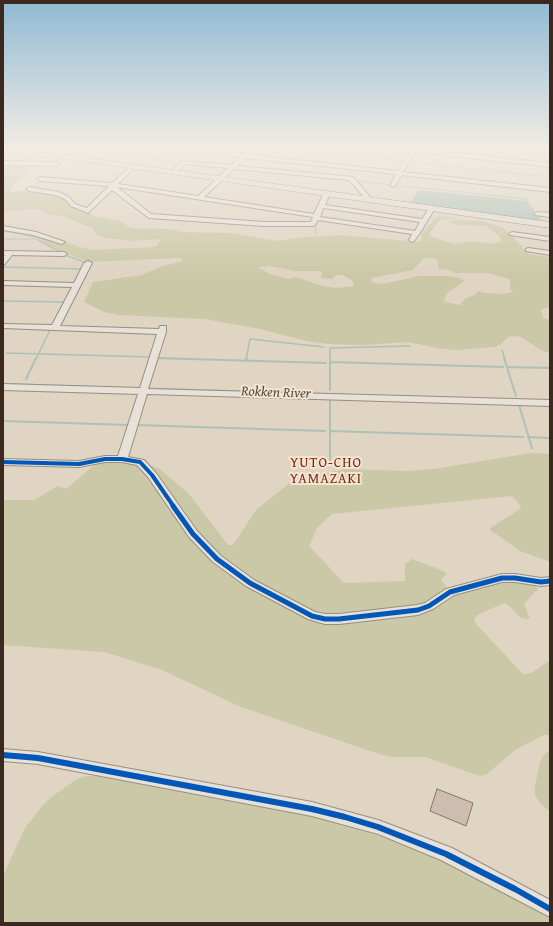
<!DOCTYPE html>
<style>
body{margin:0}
#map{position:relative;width:553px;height:926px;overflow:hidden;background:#e0d4c3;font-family:"Gentium Book Plus",serif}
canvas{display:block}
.frame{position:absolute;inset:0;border:4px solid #3b281e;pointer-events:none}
</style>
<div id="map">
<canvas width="553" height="926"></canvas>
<div class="frame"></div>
</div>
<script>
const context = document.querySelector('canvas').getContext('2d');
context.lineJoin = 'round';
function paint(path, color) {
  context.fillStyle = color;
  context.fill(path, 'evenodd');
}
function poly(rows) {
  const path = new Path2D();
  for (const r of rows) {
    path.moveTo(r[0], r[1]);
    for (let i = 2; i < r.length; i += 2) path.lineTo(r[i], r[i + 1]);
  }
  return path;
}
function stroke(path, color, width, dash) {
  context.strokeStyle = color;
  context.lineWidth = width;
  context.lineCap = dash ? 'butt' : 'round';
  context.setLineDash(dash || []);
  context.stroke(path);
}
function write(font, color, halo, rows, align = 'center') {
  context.font = font + ' "Gentium Book Plus",serif';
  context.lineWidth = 4;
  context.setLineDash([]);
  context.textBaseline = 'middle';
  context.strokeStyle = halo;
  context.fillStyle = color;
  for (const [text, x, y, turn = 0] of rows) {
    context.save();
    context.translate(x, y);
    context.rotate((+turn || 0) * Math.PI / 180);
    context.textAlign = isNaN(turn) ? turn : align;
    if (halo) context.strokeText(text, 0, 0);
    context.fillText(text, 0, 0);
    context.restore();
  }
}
paint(poly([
 [5,165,27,165,26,169,29,172,25,177,18,180,8,192,31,190,56,194,96,217,120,221,131,228,168,229,182,232,230,233,277,241,295,238,340,235,420,242,423,231,437,217,445,216,460,218,440,220,430,233,430,236,454,244,473,241,493,244,502,241,499,236,486,226,455,225,448,222,453,220,483,221,504,228,529,254,550,257,550,307,542,309,541,311,543,318,550,320,550,353,541,350,521,337,514,336,508,337,501,344,494,347,456,350,437,348,408,342,364,345,328,344,307,341,260,329,205,319,119,315,104,312,84,302,93,282,142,275,162,266,180,262,184,260,180,258,89,262,62,252,36,239,18,234,3,232,3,229,33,233,91,250,154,247,157,245,161,239,130,241,107,238,96,234,92,228,62,216,50,215,39,209,3,212,3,167],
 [428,258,437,259,439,270,447,269,455,273,488,273,510,279,510,288,513,292,501,294,484,293,478,291,475,295,466,298,460,305,445,302,444,300,447,293,465,281,459,278,447,276,419,276,382,284,372,283,371,278,413,270,423,259],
 [270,266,294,271,321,271,322,272,321,278,332,279,336,275,343,275,352,280,354,286,337,288,322,286,296,277,288,279,270,274,258,267],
 [531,453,550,454,550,562,520,551,490,530,490,528,520,509,521,506,512,496,332,514,317,528,309,546,344,583,405,581,405,564,412,559,441,570,447,574,441,579,448,590,428,604,339,617,313,614,251,581,206,546,149,465,160,469,189,494,228,545,232,545,235,542,256,510,291,482,299,479,345,469,406,471,434,469],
 [105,462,121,462,139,465,202,548,311,618,419,612,446,596,503,580,535,585,538,589,524,604,529,616,530,618,527,619,521,618,508,605,504,603,477,615,474,620,476,624,523,674,532,673,550,660,550,735,544,735,515,750,487,774,480,776,425,757,393,757,382,755,241,707,162,670,104,652,3,645,3,500,34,500,58,486,66,489,97,463],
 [550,750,550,812,540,803,535,795,535,786,540,762,543,756],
 [87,776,96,776,310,816,376,835,443,861,478,878,550,919,550,923,3,923,3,876,25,828,43,805,54,795,77,779]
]), '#cac8a6');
paint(poly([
 [419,190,527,201,535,213,541,215,539,222,410,204],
 [3,383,550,400,550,402,3,385]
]), '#aec1b6');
stroke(poly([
 [274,147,405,161],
 [490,147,550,153],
 [98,152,105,147],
 [97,153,183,161],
 [27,161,34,155],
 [408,162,550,177],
 [225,178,234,169],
 [355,181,526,199,536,213,538,213],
 [316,235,315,227,318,219],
 [3,239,36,239,40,241]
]), '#aec1b6', 1);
stroke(poly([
 [38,240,60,252],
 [65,255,84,262,85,265],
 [3,267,82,269],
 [3,301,65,302],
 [502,350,505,359],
 [6,353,151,357],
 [157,358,185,359],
 [36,359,51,328],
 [246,359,250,339,324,347],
 [330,359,330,348,410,346]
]), '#aec1b6', 1.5);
stroke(poly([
 [157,358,326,363],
 [330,358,330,390],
 [504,358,516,396],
 [246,361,247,358],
 [330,362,503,367],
 [507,367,550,368],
 [26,379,36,358],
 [330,399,330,463],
 [519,405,532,448],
 [3,421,129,425],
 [136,425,325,431],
 [330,431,523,437],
 [528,437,550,438]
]), '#aec1b6', 2);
const building = poly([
 [437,789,473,803,466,826,430,811,437,789]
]);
paint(building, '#cebdaf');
stroke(building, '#80776d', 1);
const minor = poly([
 [48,147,67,147,89,151,86,153,48,147],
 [164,147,183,147,243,154,251,147,257,147,249,155,398,171,410,151,380,147,411,148,418,147,417,149,550,163,550,167,415,152,403,172,550,188,550,192,402,175,395,186,393,187,390,185,396,174,246,158,238,166,353,177,371,198,369,200,365,200,365,198,349,180,234,169,204,197,314,214,324,193,327,191,330,193,325,205,422,219,430,207,434,207,435,208,420,233,414,241,412,242,409,240,412,234,318,220,315,225,313,226,264,226,149,218,112,190,88,213,71,206,65,199,55,195,29,191,26,189,29,187,59,192,69,197,75,204,87,208,109,186,40,181,37,179,40,177,112,183,133,164,136,166,118,184,198,196,228,168,184,164,176,173,172,173,172,171,181,161,232,165,240,157,164,147],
 [117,187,313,217,311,222,264,222,151,214,117,187],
 [323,208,420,222,415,231,320,217,323,208],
 [3,161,57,162,60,164,57,166,3,165,3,161],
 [537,212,550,213,550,217,535,215,534,214,537,212],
 [3,226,36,232,65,242,62,244,33,235,3,230,3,226],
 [512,232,550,237,550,241,510,235,509,234,512,232],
 [528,248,550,251,550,255,526,251,526,249,528,248],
 [3,251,64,252,67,254,64,256,12,255,5,264,3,265,3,258,5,255,3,255,3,251],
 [88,261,92,263,60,326,159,329,160,326,166,326,166,332,148,389,550,400,550,406,147,394,128,457,144,460,156,473,197,531,221,556,254,580,315,612,325,614,339,614,417,605,425,603,446,589,502,574,515,574,541,578,550,577,550,585,541,586,515,582,502,582,454,595,433,609,418,615,339,624,325,624,308,619,246,586,213,562,189,537,148,477,137,465,122,462,105,462,79,467,3,465,3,459,79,461,105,456,118,456,138,394,3,390,3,384,140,388,157,334,3,328,3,324,52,325,72,287,3,285,3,281,74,283,84,263,88,261],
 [3,749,38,752,312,802,378,820,452,848,550,900,550,917,441,860,378,834,312,816,38,764,3,761,3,749]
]);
const major = poly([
 [3,150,66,155,550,222,550,228,66,159,3,154,3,150]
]);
stroke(minor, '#978e83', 2);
stroke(major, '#80776d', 1);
paint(minor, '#e7e1d7');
paint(major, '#e2dbd1');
stroke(poly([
 [3,462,79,464,105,459,122,459,140,462,152,475,174,507]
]), '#0057b8', 4);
stroke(poly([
 [173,506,193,534,217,559,250,583,312,616,325,619,339,619,418,610,429,606,450,592,502,578,515,578,541,582,550,581]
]), '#0057b8', 5);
stroke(poly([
 [3,755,38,758,312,809,345,817,378,827,446,854,515,889,550,909]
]), '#0057b8', 6);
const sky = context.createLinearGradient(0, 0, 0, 277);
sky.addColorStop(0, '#91b9d4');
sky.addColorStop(0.53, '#f1ece4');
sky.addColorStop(1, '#f1ece400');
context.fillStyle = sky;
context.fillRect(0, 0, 553, 277);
write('italic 14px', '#524c42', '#f3e5d0', [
 ["Rokken River",276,393,2]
]);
context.letterSpacing = '1px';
write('14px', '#7a1f14', '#f3e5d0', [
 ["YUTO-CHO",326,463],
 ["YAMAZAKI",326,479]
]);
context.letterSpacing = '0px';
</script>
